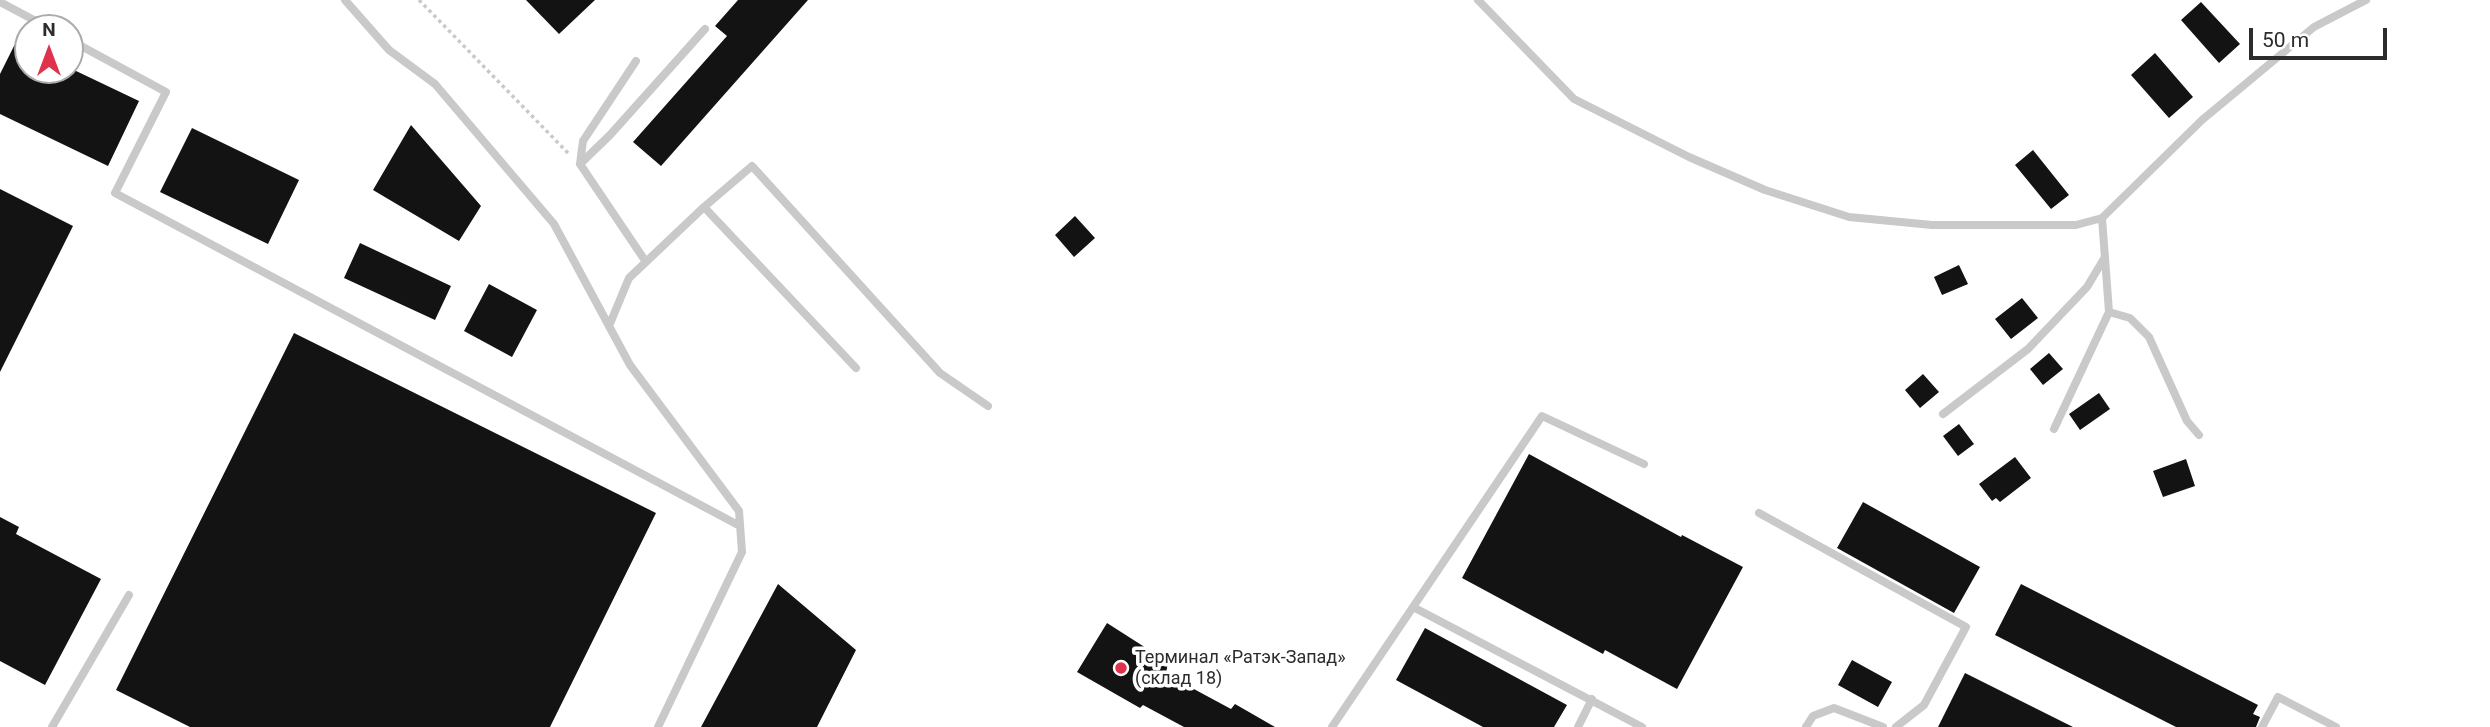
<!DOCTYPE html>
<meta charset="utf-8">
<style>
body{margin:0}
#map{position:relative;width:2490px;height:727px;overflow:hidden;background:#fff;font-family:Roboto,sans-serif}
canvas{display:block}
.north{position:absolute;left:14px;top:14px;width:70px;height:70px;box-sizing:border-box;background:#fff;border:2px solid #ababab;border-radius:50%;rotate:0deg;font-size:19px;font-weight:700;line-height:28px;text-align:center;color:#2c2c2c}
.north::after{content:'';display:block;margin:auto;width:24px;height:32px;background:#de324d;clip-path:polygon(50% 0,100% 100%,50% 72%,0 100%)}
.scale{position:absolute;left:2249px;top:28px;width:138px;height:32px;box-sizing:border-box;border:4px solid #2c2c2c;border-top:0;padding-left:9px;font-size:21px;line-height:24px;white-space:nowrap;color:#2c2c2c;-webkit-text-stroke:5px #fff;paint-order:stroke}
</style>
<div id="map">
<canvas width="2490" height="727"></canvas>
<div class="north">N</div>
<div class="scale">50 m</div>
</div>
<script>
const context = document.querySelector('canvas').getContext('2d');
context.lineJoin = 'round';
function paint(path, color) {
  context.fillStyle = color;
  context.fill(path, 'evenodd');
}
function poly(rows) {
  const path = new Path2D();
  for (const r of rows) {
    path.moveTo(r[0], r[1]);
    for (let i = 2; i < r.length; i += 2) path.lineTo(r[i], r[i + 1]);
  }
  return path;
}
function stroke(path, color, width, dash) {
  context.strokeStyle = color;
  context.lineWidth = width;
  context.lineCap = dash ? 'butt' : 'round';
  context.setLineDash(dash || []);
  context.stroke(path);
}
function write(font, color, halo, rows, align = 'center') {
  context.font = font + ' Roboto,sans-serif';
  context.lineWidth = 7;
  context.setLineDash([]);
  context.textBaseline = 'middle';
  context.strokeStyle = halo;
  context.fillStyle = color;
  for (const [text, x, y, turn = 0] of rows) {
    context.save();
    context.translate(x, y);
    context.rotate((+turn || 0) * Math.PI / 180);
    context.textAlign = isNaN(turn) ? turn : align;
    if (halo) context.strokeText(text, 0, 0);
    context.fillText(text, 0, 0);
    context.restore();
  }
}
paint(poly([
 [526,0,595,0,559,34],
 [738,0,808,0,661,166,633,142,727,36,715,26],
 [2201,2,2240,44,2219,63,2181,20],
 [16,42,28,48,28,70,74,70,139,101,108,166,0,114,0,74],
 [2155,53,2193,97,2169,118,2131,75],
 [411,125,481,206,459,241,373,190],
 [192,128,299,180,268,244,160,192],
 [2033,150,2069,195,2051,209,2015,165],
 [0,189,73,226,0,372],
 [1075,216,1095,238,1074,257,1055,235],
 [360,243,451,286,435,320,344,278],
 [1959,265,1968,284,1942,295,1934,277],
 [489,284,537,310,512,357,464,331],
 [2022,298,2038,318,2011,339,1995,319],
 [294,333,656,513,550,727,190,727,116,690],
 [2049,353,2063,369,2043,385,2030,369],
 [1923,374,1939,392,1920,408,1905,390],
 [2099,393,2110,409,2080,430,2069,414],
 [1959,424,1974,444,1958,456,1943,436],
 [1529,454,1681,537,1682,535,1743,567,1677,689,1605,650,1603,654,1462,578],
 [2015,457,2031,478,2000,502,1996,498,1992,501,1979,484],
 [2186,459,2195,486,2163,497,2153,471],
 [1863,502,1980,567,1954,613,1837,548],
 [0,517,19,527,16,534,101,579,45,685,0,661],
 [778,584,856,650,817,727,701,727],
 [2021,584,2258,705,2253,714,2260,717,2256,727,2176,727,1995,635],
 [1107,623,1168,662,1166,674,1231,709,1235,704,1275,727,1184,727,1143,705,1140,708,1077,672],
 [1425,628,1567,705,1554,727,1483,727,1396,680],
 [1852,660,1892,682,1878,707,1838,685],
 [1965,673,2073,727,1938,727]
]), '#131313');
stroke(poly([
 [419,0,569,154]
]), '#c9c9c9', 3.5, [3.5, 3.5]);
stroke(poly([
 [345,0,389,50,435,84,554,224,630,365,739,511,742,552,658,727],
 [1478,0,1574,99,1689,157,1765,190,1849,217,1932,225,2076,225,2102,218,2202,120,2314,27,2366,0],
 [0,2,49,28],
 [70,40,166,92,115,193,740,526],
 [636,61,583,141,580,164,646,262],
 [580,164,610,135,705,29],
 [704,207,856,368],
 [2109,312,2130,318,2149,337,2187,421,2199,435],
 [609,326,629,278,704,207,752,166,940,373,988,406],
 [1943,414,2028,349,2087,287,2105,257],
 [2054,429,2109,312,2102,218],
 [1759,513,1966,627,1924,705,1896,727],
 [1413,607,1642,727],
 [52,727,129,595],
 [1332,727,1542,416,1644,464],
 [1578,727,1592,699],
 [1806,727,1813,716,1834,708,1883,727],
 [2262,727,2278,697,2336,727]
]), '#c9c9c9', 8);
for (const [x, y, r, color] of [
 [1121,668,7,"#de324d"]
]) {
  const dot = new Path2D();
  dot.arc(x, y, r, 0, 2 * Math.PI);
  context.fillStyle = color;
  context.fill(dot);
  stroke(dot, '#fff', 2.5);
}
write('18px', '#2c2c2c', '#fff', [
 ["Терминал «Ратэк-Запад»",1135,658],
 ["(склад 18)",1135,679]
], 'left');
</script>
